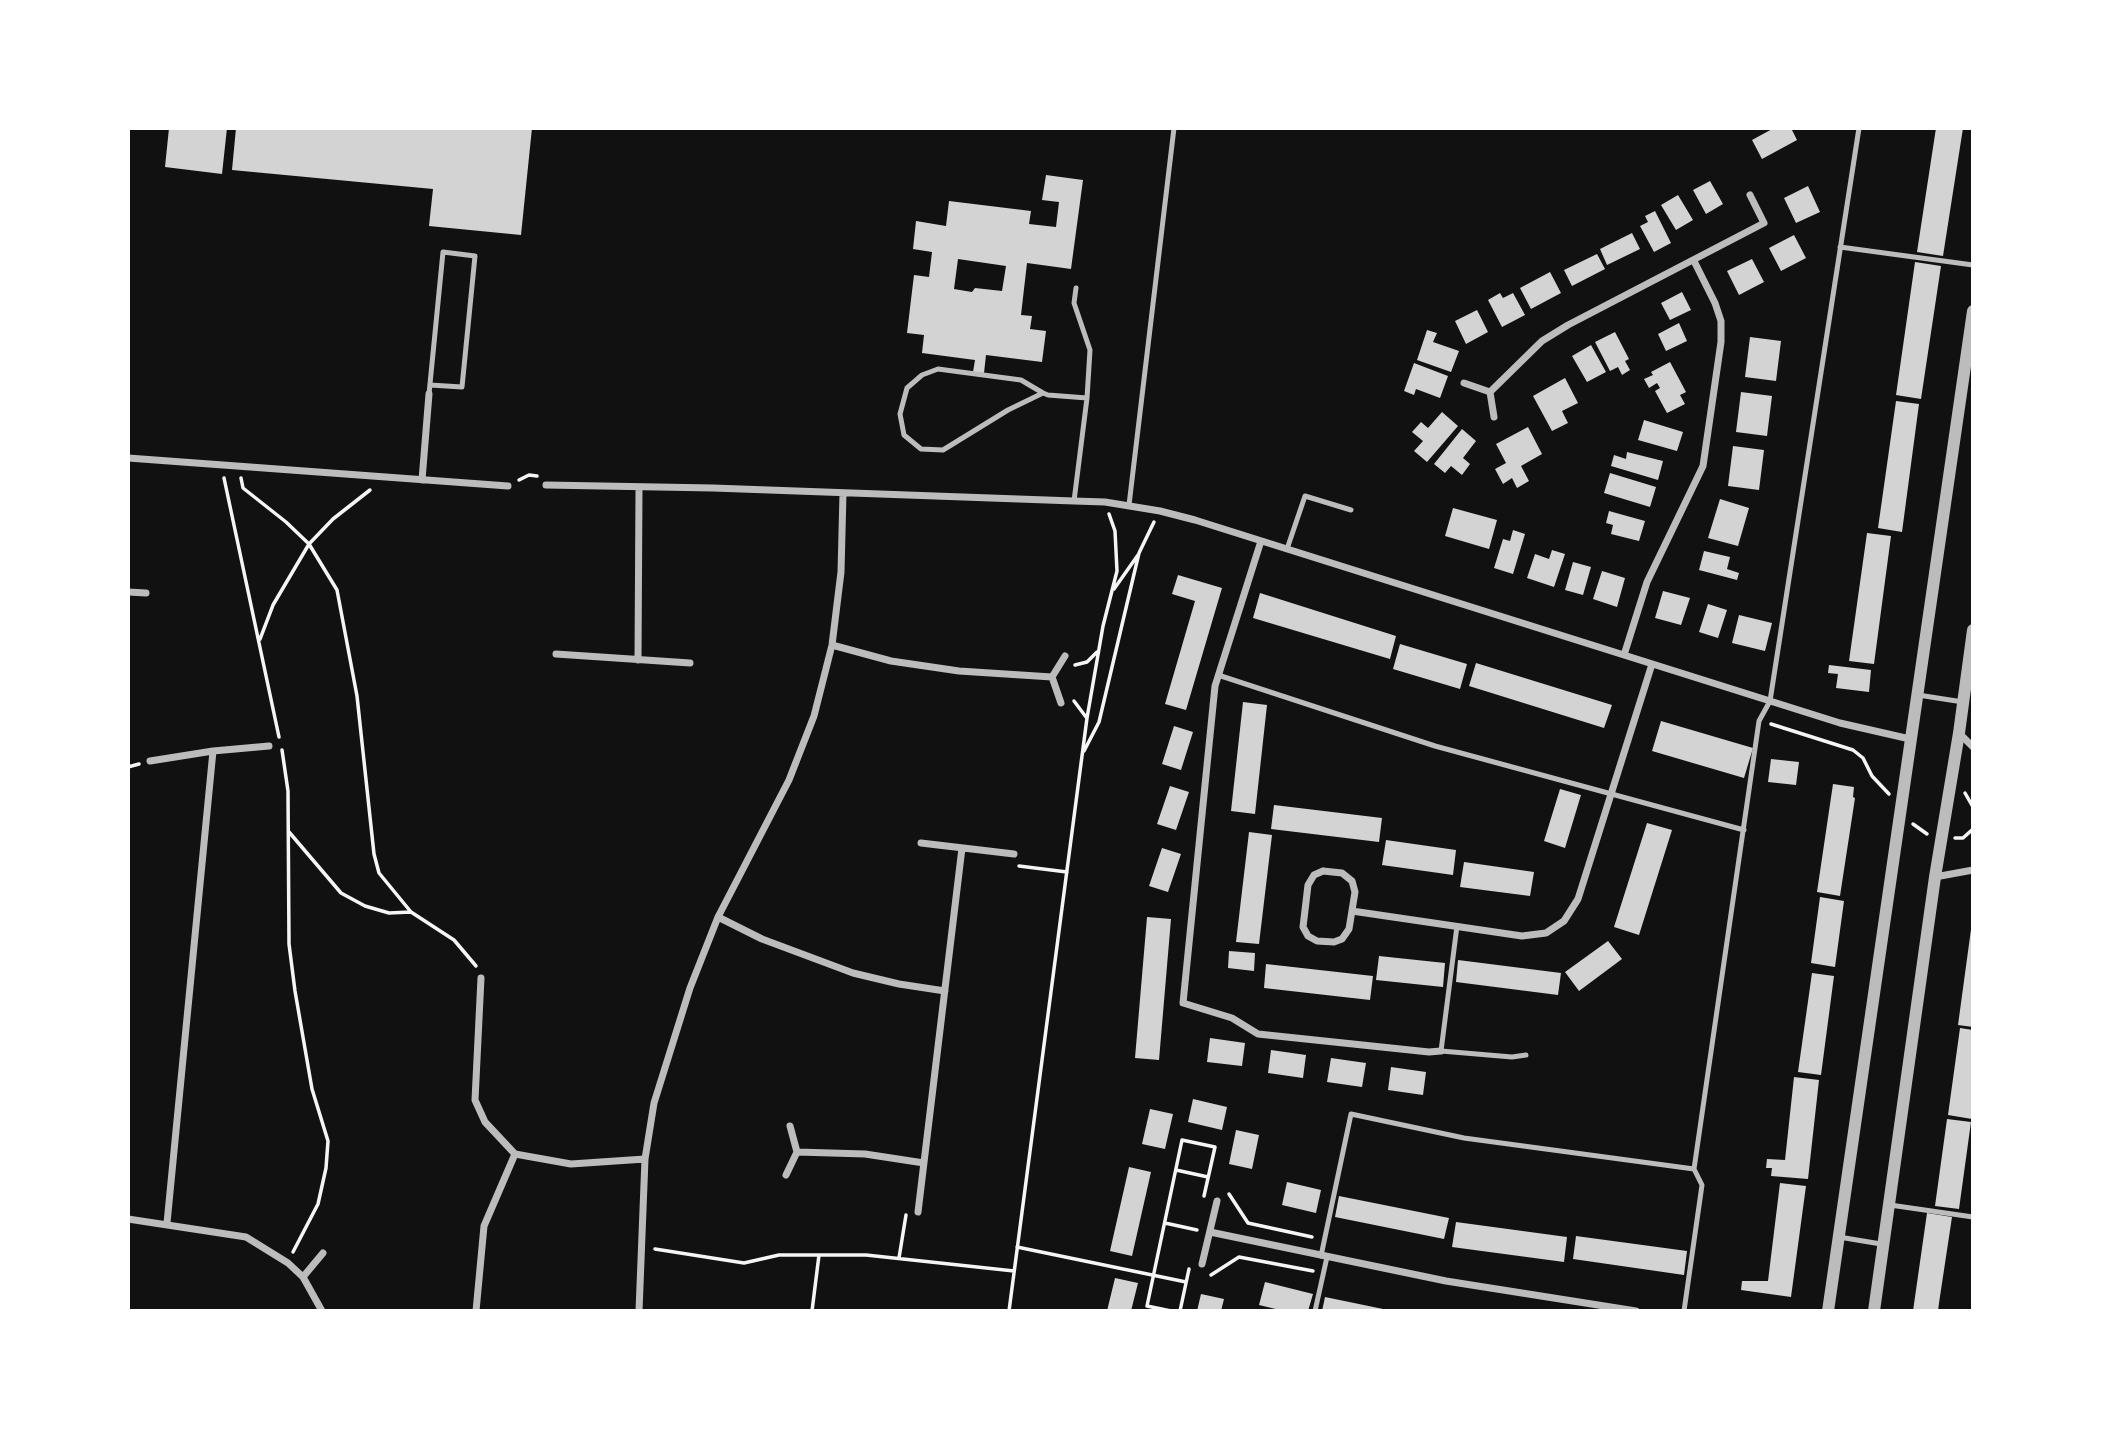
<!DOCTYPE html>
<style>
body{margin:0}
#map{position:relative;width:2101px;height:1439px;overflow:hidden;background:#111;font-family:"Open Sans",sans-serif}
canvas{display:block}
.frame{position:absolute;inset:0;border:130px solid #fff;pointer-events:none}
</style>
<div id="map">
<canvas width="2101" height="1439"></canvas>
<div class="frame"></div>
</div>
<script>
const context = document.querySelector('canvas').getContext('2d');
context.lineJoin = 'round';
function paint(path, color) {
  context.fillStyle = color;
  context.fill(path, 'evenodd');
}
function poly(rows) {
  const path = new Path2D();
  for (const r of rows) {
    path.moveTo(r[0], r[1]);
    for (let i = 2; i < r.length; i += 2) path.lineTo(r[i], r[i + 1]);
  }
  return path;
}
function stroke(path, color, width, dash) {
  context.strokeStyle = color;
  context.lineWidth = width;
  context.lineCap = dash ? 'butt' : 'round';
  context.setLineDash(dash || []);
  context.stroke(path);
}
paint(poly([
 [169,128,227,128,222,174,165,167],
 [236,128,532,128,521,235,429,226,433,189,232,170],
 [1774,128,1791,128,1797,140,1762,159,1752,140],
 [1936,128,1963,128,1943,256,1917,252],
 [1046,175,1083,180,1071,269,1027,263,1021,315,1032,316,1030,329,1046,331,1042,362,986,355,984,373,973,372,975,360,922,353,924,335,907,333,914,275,929,277,932,252,913,249,916,221,946,226,949,201,1031,211,1029,224,1056,227,1059,202,1042,200],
 [958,259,1006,266,1002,291,975,288,972,292,954,289],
 [1710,181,1723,204,1706,214,1693,190],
 [1808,186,1820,212,1796,223,1784,198],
 [1678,195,1693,220,1676,230,1661,205],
 [1655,211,1671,243,1654,252,1640,226,1648,222,1645,216],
 [1632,233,1640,249,1607,265,1600,249],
 [1794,235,1806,258,1781,271,1769,248],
 [1597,254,1605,269,1572,286,1564,270],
 [1752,259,1764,282,1739,295,1727,271],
 [1915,262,1941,266,1921,399,1896,395],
 [1550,272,1561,293,1531,309,1520,288],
 [1682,292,1691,310,1670,320,1661,303],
 [1500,293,1503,298,1513,293,1525,315,1502,327,1488,300],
 [1477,310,1488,332,1466,344,1455,321],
 [1679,323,1687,341,1666,351,1658,334],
 [1427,330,1437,333,1433,342,1459,351,1451,372,1417,360],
 [1615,332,1629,359,1625,361,1630,370,1622,375,1618,367,1610,371,1595,342],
 [1750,337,1781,341,1776,381,1745,377],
 [1591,345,1606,372,1587,382,1572,356],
 [1670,362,1686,392,1680,395,1685,404,1667,413,1655,391,1660,388,1657,383,1649,388,1644,379,1653,375,1651,372],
 [1414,363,1448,376,1440,398,1416,389,1414,395,1404,391],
 [1565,378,1578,403,1562,411,1568,423,1552,431,1533,396],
 [1741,392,1772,396,1767,436,1736,432],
 [1896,401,1919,404,1902,532,1878,528],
 [1442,412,1458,426,1427,462,1414,451,1423,441,1412,432,1421,422,1428,428],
 [1644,420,1683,432,1677,451,1638,440],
 [1528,427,1542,454,1521,466,1529,481,1517,488,1512,478,1503,484,1495,469,1506,463,1496,444],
 [1462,429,1476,441,1463,458,1470,464,1462,475,1451,466,1445,473,1434,464],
 [1733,446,1764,450,1759,490,1728,486],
 [1627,452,1663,461,1658,480,1611,466,1614,455,1626,459],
 [1610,473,1656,487,1650,507,1604,493],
 [1720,499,1749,508,1738,546,1708,538],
 [1453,508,1497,520,1489,549,1445,536],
 [1609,511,1645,521,1639,541,1611,534,1613,525,1606,523],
 [1513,530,1525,534,1513,574,1494,568,1503,539,1510,541],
 [1867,533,1891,536,1874,664,1849,661],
 [1552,550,1565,554,1554,587,1527,578,1535,554,1549,559],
 [1704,551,1730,557,1727,569,1739,573,1737,580,1699,570],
 [1573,562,1591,567,1583,595,1565,590],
 [1602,571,1625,578,1617,607,1593,599],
 [1178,575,1222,588,1186,710,1165,704,1195,601,1172,594],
 [1663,591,1690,598,1681,625,1655,618],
 [1260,593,1396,636,1390,659,1253,618],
 [1708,604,1727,610,1718,638,1699,632],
 [1739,615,1772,623,1765,651,1732,643],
 [1400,644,1467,664,1460,689,1393,669],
 [1476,663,1612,705,1604,728,1469,686],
 [1829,665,1871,670,1869,692,1836,688,1838,674,1828,673],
 [1243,702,1267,705,1255,814,1231,811],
 [1661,721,1753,748,1744,778,1652,751],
 [1174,726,1193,732,1181,770,1162,764],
 [1771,759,1799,762,1796,785,1768,782],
 [1833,784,1854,787,1853,797,1855,798,1840,896,1817,892],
 [1170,786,1189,792,1176,830,1157,824],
 [1560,789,1581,795,1565,848,1544,841],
 [1274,805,1382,818,1379,842,1271,829],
 [1647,823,1672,830,1639,935,1614,927],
 [1249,832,1272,835,1259,944,1236,942],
 [1386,840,1456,850,1453,875,1382,865],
 [1162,848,1181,854,1168,892,1149,886],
 [1464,862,1534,872,1530,896,1460,887],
 [1820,897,1844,901,1835,967,1811,963],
 [1147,917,1171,919,1159,1060,1135,1058],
 [1972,922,1973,922,1973,1027,1958,1025],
 [1608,941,1622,959,1579,991,1565,972],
 [1229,951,1255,953,1254,971,1228,968],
 [1379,956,1445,963,1443,987,1376,980],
 [1458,960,1561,973,1558,995,1456,982],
 [1266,964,1373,976,1370,1000,1264,988],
 [1812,973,1834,976,1821,1075,1798,1072],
 [1960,1028,1973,1030,1972,1119,1948,1115],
 [1210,1038,1245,1043,1242,1066,1207,1062],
 [1271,1050,1306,1055,1303,1078,1268,1073],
 [1331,1058,1366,1063,1362,1087,1327,1082],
 [1391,1067,1426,1072,1423,1095,1388,1090],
 [1794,1077,1819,1080,1808,1179,1771,1176,1772,1168,1766,1168,1767,1159,1785,1160],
 [1193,1099,1227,1107,1222,1130,1188,1122],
 [1150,1109,1173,1114,1165,1149,1142,1144],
 [1947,1119,1971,1122,1959,1209,1935,1206],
 [1236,1130,1259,1135,1252,1169,1229,1164],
 [1129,1167,1151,1172,1132,1256,1110,1251],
 [1287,1182,1321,1190,1316,1213,1282,1205],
 [1780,1183,1806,1186,1791,1297,1741,1290,1742,1281,1768,1281],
 [1339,1196,1449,1218,1444,1239,1335,1217],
 [1927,1213,1952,1217,1939,1303,1938,1311,1913,1311],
 [1456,1222,1567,1237,1564,1262,1452,1247],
 [1576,1236,1687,1251,1684,1275,1573,1259],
 [1115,1278,1138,1283,1131,1311,1107,1311],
 [1265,1282,1313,1294,1308,1311,1284,1311,1259,1305],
 [1201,1294,1224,1299,1221,1311,1197,1311],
 [1325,1297,1388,1310,1388,1311,1322,1311]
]), '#d3d3d3');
stroke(poly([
 [224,478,279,737],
 [241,478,243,488,286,522,309,544,337,590,357,696,374,854,379,873,411,912,454,940,476,966],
 [519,480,529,475,537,476],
 [1114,589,1138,555],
 [260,639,273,605,309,544,333,519,370,490],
 [1075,665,1087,662,1097,652],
 [1074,701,1086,717],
 [1771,724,1853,750,1863,758,1872,776,1889,794],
 [282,750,288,791,289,944,295,991,312,1089,328,1141,326,1168,318,1204,293,1252],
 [1084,751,1099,722,1139,553,1154,522],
 [128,767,139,764],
 [1965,793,1973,807],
 [1913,824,1927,834],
 [289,832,341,893,365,906,389,913,411,912],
 [1955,838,1963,838,1973,829],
 [1019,866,1067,872],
 [1176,1170,1208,1177],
 [1229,1194,1248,1223,1312,1237],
 [1165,1223,1197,1230],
 [1017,1247,1186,1282],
 [655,1249,744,1263,779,1255,866,1255,1014,1271],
 [899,1258,906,1215],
 [1211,1275,1239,1257,1313,1271],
 [812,1311,819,1255],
 [1009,1311,1087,718,1103,626,1117,571,1115,531,1109,514],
 [1171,1311,1147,1306,1182,1140,1215,1147,1204,1196],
 [1180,1311,1189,1269]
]), '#f5f5f5', 3.5);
stroke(poly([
 [1840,247,1973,265],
 [1076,288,1074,303,1090,350,1087,398],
 [1043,393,1008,410,943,450,921,449,904,435,900,414,907,388,922,375,938,369,1021,380,1043,393,1048,395,1087,398,1074,501],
 [429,394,443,252,475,256,462,387,430,385],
 [1129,505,1174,128],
 [1287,549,1305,496,1351,510],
 [1218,675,1435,746,1744,830],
 [1918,695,1963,702],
 [1457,926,1441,1051,1512,1057,1526,1055],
 [1890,1205,1973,1217],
 [1839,1237,1881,1244],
 [1321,1256,1351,1114,1464,1138,1694,1169],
 [1315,1311,1327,1257],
 [1684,1311,1702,1185,1694,1169,1759,721,1770,701,1859,128]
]), '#bcbcbc', 5);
stroke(poly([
 [1464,383,1490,392,1494,417],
 [1490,392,1542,341,1568,325,1764,223,1750,195],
 [128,458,508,486],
 [422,480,429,394],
 [546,485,713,488,1074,501,1105,502,1160,511,1195,520,1840,723,1910,739],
 [1261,541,1215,686,1183,1003,1232,1018,1258,1034,1429,1052,1441,1051],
 [128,592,146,593],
 [832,645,891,661,959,671,1052,677],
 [556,654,690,663],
 [1624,655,1647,582,1703,466,1721,342,1721,321,1715,303,1694,261],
 [638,660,639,488],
 [1061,703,1052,677,1065,656],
 [1960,734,1973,747],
 [150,761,213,751,269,746],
 [921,843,1014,854],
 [1323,871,1342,873,1352,881,1355,892,1349,929,1342,939,1334,942,1317,941,1308,936,1303,927,1308,885,1314,875,1323,871],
 [1935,877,1973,870],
 [1352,911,1522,936,1546,933,1564,921,1578,899,1652,664],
 [718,917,762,939,853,973,899,984,945,991],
 [481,978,475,1100,485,1122,515,1154,571,1164,645,1159],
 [797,1152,865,1154,924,1163],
 [786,1175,797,1152,790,1126],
 [918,1212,962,848],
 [128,1219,246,1237,288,1263,303,1277,322,1311],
 [167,1223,213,751],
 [1210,1232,1446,1281,1636,1311],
 [1202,1264,1217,1201],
 [303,1277,323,1253],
 [476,1311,484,1226,515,1154],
 [639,1311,645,1159,654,1103,690,988,718,917,789,780,814,716,832,645,841,572,843,493]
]), '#bcbcbc', 7);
stroke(poly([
 [1828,1311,1973,311],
 [1874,1311,1935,877,1959,733,1973,630]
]), '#bcbcbc', 12);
</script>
